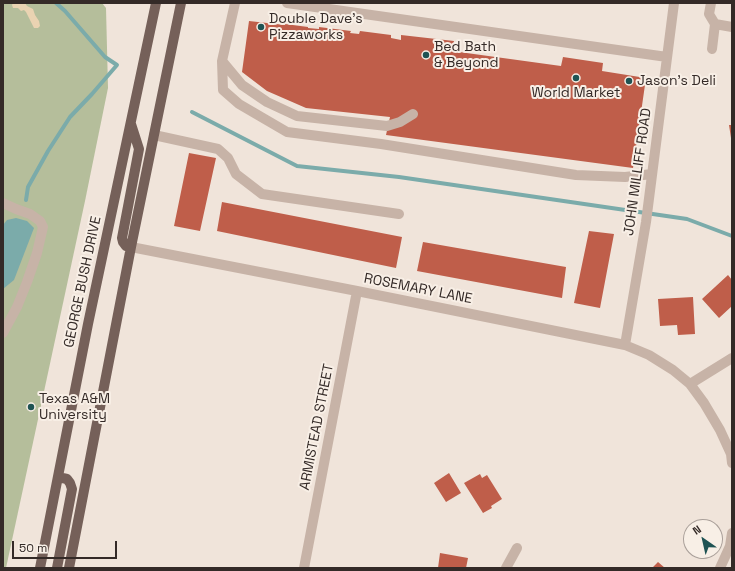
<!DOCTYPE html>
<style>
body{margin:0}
#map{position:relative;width:735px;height:571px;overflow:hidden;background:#f0e4da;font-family:"Space Grotesk",sans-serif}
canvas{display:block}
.frame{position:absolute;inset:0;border:4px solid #342a27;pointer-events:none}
.north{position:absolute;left:683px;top:519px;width:40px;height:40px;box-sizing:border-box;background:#f8efe6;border:1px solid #aaa09a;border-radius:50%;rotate:326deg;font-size:11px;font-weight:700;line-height:16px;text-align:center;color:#342a27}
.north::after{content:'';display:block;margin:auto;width:14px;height:18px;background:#1f5353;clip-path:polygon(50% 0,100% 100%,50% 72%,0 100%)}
.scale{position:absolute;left:12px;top:541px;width:105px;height:18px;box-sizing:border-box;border:2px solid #342a27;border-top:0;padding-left:5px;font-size:12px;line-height:14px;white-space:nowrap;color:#342a27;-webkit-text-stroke:3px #f8efe6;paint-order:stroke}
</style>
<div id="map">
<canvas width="735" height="571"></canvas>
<div class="frame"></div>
<div class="north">N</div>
<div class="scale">50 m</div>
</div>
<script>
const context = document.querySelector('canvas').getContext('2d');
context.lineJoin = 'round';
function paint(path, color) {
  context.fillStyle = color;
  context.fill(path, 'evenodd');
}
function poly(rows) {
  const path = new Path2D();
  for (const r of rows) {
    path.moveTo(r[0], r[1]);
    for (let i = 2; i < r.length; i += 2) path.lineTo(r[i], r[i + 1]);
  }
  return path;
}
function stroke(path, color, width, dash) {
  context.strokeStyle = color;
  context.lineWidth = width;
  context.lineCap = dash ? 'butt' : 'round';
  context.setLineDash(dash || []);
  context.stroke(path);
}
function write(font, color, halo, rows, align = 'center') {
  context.font = font + ' "Space Grotesk",sans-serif';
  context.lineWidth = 4;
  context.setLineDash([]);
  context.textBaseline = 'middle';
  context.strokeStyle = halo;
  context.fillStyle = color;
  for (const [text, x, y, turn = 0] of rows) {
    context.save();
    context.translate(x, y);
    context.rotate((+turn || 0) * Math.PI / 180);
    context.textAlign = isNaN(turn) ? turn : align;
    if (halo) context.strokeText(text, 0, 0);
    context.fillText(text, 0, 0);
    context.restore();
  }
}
paint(poly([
 [3,3,102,3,106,8,108,88,85,201,6,568,3,568]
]), '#b5be9b');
paint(poly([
 [13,3,25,3,27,6,33,9,35,15,39,21,40,26,38,28,34,28,26,12,24,10,21,11,18,8,13,8,12,5]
]), '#ead3b2');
paint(poly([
 [16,218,27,221,34,228,14,280,3,289,3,225,7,220]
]), '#7babaa');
stroke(poly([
 [192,112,297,166,399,177,687,219,732,236],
 [26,200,28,187,48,151,70,117,92,94,117,65,105,57,65,11,56,3]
]), '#7babaa', 4);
paint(poly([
 [249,21,285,25,285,24,308,27,308,28,319,29,319,27,351,31,350,33,359,34,360,31,391,35,391,38,401,40,401,35,454,41,452,51,561,66,563,57,603,63,602,71,646,78,633,168,386,135,390,117,306,108,267,91,242,72],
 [729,125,732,125,732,138,731,138],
 [189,153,216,158,200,231,174,226],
 [222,202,402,237,396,268,217,231],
 [589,231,614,234,600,308,574,303],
 [423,242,566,267,562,298,417,271],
 [728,275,732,280,732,306,719,318,702,299],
 [693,297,695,334,678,335,677,325,660,326,658,299],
 [449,473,461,493,446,502,434,483],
 [480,474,482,478,487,475,502,499,491,506,492,508,483,513,464,483],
 [440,553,468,558,466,568,438,568],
 [658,562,665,568,652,568]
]), '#bf5e4a');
stroke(poly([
 [235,3,222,61,223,90,239,104,287,132,381,144,576,175,625,177,652,174],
 [287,3,667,57],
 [711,3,709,14,715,24,732,27],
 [712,49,715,24],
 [222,61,242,85,267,102,297,116,387,126,400,122,413,114],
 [154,135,218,149,228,158,236,174,262,194,399,214],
 [3,203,16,209,30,214,40,221,43,227,37,253,27,282,17,307,3,333],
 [131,247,357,291,625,345,649,355,673,370,690,384,704,403,720,430,731,454,732,463],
 [625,345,646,222,674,3],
 [690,384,732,358],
 [304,568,357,291],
 [506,568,517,548],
 [720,568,730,546,732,533]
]), '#c7b3a7', 10);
stroke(poly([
 [131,247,126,246,123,242,122,238,139,149,131,124],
 [40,568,88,324,156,3],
 [57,568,72,489,70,483,67,479,58,477],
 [69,568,131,247,181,3]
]), '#756059', 10);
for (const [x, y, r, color] of [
 [261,27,4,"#1f5353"],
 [426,55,4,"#1f5353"],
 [576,78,4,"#1f5353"],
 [629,81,4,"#1f5353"],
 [31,407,4,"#1f5353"]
]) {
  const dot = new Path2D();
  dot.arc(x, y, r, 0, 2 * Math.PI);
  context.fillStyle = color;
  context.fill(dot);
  stroke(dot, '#f8efe6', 1.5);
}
write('14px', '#342a27', '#f8efe6', [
 ["Double Dave's",269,19],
 ["Pizzaworks",269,35],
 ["Bed Bath",434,47],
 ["& Beyond",434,63],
 ["Jason's Deli",637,81],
 ["World Market",576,93,"center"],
 ["Texas A&M",39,399],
 ["University",39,415]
], 'left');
write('14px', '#342a27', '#f8efe6', [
 ["JOHN MILLIFF ROAD",638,172,-82],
 ["GEORGE BUSH DRIVE",83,282,-78],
 ["ROSEMARY LANE",418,289,11],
 ["ARMISTEAD STREET",317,427,-79]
]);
</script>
